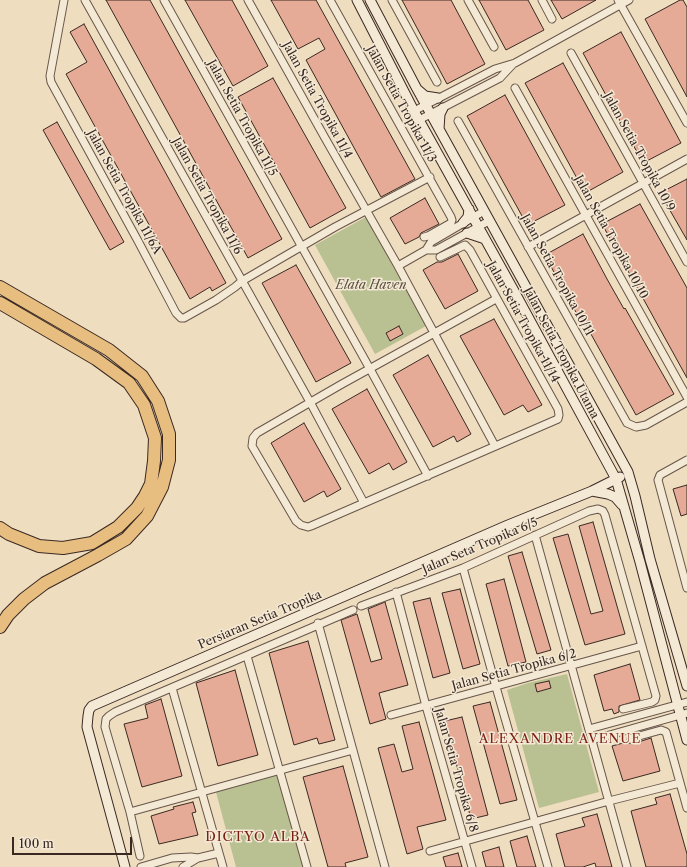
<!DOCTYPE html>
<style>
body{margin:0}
#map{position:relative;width:687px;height:867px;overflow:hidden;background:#eeddbf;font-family:"Libre Caslon Text",serif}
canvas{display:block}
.scale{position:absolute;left:12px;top:837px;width:120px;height:18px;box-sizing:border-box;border:2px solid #3a2923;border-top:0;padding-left:5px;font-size:12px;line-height:14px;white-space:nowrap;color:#3a2923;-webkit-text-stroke:3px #f4e9d5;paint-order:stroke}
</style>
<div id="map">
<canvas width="687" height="867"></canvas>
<div class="scale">100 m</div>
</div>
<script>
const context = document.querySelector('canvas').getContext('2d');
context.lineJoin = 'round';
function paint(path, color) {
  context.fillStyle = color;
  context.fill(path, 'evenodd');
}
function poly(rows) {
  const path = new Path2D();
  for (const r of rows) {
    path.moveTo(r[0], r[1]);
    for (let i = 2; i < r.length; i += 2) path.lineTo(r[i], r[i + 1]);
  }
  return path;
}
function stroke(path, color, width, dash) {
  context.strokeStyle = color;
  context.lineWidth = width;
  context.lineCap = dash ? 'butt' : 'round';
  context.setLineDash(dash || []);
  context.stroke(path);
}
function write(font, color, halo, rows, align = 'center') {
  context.font = font + ' "Libre Caslon Text",serif';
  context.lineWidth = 3;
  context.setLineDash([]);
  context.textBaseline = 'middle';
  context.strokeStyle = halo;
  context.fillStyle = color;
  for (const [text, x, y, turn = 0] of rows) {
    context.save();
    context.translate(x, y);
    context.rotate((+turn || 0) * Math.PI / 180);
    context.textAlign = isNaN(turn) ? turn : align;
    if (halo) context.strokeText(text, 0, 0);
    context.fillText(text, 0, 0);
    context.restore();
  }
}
paint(poly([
 [366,217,426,326,375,354,315,245],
 [567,674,599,792,539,808,507,690,528,683],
 [278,775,304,867,236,867,216,792]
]), '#b9c091');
const building = poly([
 [106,0,150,0,282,239,248,258,106,0],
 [185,0,232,0,268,66,233,86,185,0],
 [271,0,316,0,415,179,381,197,306,60,325,49,319,38,298,49,271,0],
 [402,0,451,0,485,64,447,84,402,0],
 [479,0,528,0,544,30,506,50,479,0],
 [551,0,596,0,562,19,551,0],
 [680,0,683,0,687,7,687,97,645,19,680,0],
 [84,24,226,283,212,291,210,287,190,299,66,74,87,62,70,32,84,24],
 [621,32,681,143,643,163,583,53,621,32],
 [563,63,623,172,585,193,525,83,563,63],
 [273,78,346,208,310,228,238,97,273,78],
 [505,95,565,205,527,225,467,116,505,95],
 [57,122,124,242,110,250,43,130,57,122],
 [687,179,687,240,660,193,687,179],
 [425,198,439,224,421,233,419,237,405,244,390,218,425,198],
 [640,204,687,288,687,378,602,224,640,204],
 [583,234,607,279,624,309,625,308,674,394,636,415,582,318,580,319,567,297,545,255,583,234],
 [458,254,478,291,445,309,423,270,437,262,442,262,458,254],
 [296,265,351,363,316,382,262,283,296,265],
 [494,319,542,405,528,412,523,405,504,415,460,336,494,319],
 [399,326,403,334,390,341,386,333,399,326],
 [428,355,471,434,457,442,454,436,433,447,393,375,428,355],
 [367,389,407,462,393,470,389,463,369,474,332,409,367,389],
 [304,423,341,489,327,497,324,491,304,502,271,443,304,423],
 [687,485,687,514,681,516,673,489,687,485],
 [593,522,625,634,585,645,553,538,568,534,591,614,603,611,579,526,593,522],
 [522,552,551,650,537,654,508,556,522,552],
 [504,579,526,662,508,666,486,584,504,579],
 [460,589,480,664,463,669,442,593,460,589],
 [430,598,450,673,433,678,413,602,430,598],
 [385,602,408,685,379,693,386,719,370,724,341,620,357,614,371,662,382,659,368,609,385,602],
 [308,641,335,740,319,744,317,738,294,745,269,653,308,641],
 [630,664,640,700,619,706,619,712,614,714,612,709,604,711,594,675,630,664],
 [235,670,258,755,218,766,196,683,235,670],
 [549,681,551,688,537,692,535,684,549,681],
 [161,699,182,776,142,787,124,724,148,718,145,705,161,699],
 [490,702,517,800,500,804,473,706,490,702],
 [462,717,488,815,471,819,445,721,462,717],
 [419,722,446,820,417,827,423,849,407,854,378,748,394,744,402,772,413,769,402,726,419,722],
 [651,738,660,771,623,781,612,746,627,742,632,744,651,738],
 [343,766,368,857,345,863,346,867,328,867,303,777,343,766],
 [670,794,687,854,687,867,646,867,631,811,657,804,655,798,670,794],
 [193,802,196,812,192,813,198,835,159,844,151,816,174,809,173,807,193,802],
 [597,814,612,867,596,867,595,863,583,867,565,867,556,834,585,826,582,818,597,814],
 [527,836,536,867,517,867,510,841,527,836],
 [499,847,504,867,486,867,482,852,499,847],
 [458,853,462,867,446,867,443,857,458,853]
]);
paint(building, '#e5ab96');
stroke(building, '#3a2923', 1);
const street = poly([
 [64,0,50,76,51,82,138,241,176,313,181,318,184,318,216,300,235,287,242,281,335,227,430,177],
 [85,0,310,402,364,503],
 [164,0,370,369,428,476],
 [248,0,325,138,398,266,495,446],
 [330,0,451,217,452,220,451,223,428,236,424,237],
 [392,0,437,82],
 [468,0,494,47],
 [542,0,552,19],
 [618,0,687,123],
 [571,53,687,262],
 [515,88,687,397],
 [414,111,495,69,515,63,629,0],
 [419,120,500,78,513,64],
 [458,121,627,423,636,427,646,425,687,402],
 [528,247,687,159],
 [426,250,436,250,489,221],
 [440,257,465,245,470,250,558,409,559,415,558,419,311,526,308,527,301,525,296,521,252,446,253,438,257,433,342,384,496,299],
 [398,266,426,250,431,242,484,211],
 [687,460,660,475,658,480,687,588],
 [535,535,627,867],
 [463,568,496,687,548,867],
 [396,592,426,706,472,867],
 [361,606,463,568,589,511,598,509,603,511,605,515,656,696,655,700,652,702,623,709],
 [318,623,385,867],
 [247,656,307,867],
 [172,688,223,867],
 [391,715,642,646],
 [589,729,687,702],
 [631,739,632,738,661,730,666,732,687,808],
 [592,740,687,713],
 [130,812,353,750],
 [430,851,609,801,680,783],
 [140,856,130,812,105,727,106,719,109,716,115,712,353,610],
 [141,867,172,858,191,857,198,858,219,853],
 [183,867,198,858]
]);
const secondary = poly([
 [357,0,414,111,514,291,616,479,640,562,687,740],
 [370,0,417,89,628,472,635,496,650,559,687,686],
 [418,90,425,96,438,98],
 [439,129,440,114,443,108],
 [463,223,468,217,469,209],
 [467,233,485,239],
 [592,491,608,494,615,497,622,505],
 [125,867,87,727,88,716,89,710,92,706,508,525,592,491,620,477]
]);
const highway = poly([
 [0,287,109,350,142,376,158,401,169,434,169,460,162,487,147,516,126,539,98,555,45,583,24,599,8,615,0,627],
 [0,303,96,359,129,383,144,405,155,438,154,461,151,484,145,496,137,508,118,527,92,543,63,548,39,546,9,534,0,528]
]);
stroke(street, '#67564a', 9);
stroke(secondary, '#3a2923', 11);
stroke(highway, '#3a2923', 14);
stroke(street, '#f4e9d5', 7);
stroke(secondary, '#f4e9d5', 9);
stroke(highway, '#e7be80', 12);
write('12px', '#3a2923', '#f4e9d5', [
 ["Jalan Setia Tropika 11/4",317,100,61],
 ["Jalan Setia Tropika 11/3",401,104,61],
 ["Jalan Setia Tropika 11/5",242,118,61],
 ["Jalan Setia Tropika 10/9",639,152,61],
 ["Jalan Setia Tropika 11/6A",124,192,61],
 ["Jalan Setia Tropika 11/6",207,196,61],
 ["Jalan Setia Tropika 10/10",611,237,61],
 ["Jalan Setia Tropika 10/11",557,275,61],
 ["Jalan Setia Tropika 11/14",523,322,61],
 ["Jalan Setia Tropika Utama",561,353,62],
 ["Jalan Seta Tropika 6/5",480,546,-23],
 ["Persiaran Setia Tropika",260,620,-23],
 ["Jalan Setia Tropika 6/2",514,670,-15],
 ["Jalan Setia Tropika 6/8",456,770,74]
]);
write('italic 12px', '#5a4f3e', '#f4e9d5', [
 ["Elata Haven",371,286]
]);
context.letterSpacing = '1px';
write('13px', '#7a1f14', '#f4e9d5', [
 ["ALEXANDRE AVENUE",560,739],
 ["DICTYO ALBA",258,837]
]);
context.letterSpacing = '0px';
</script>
